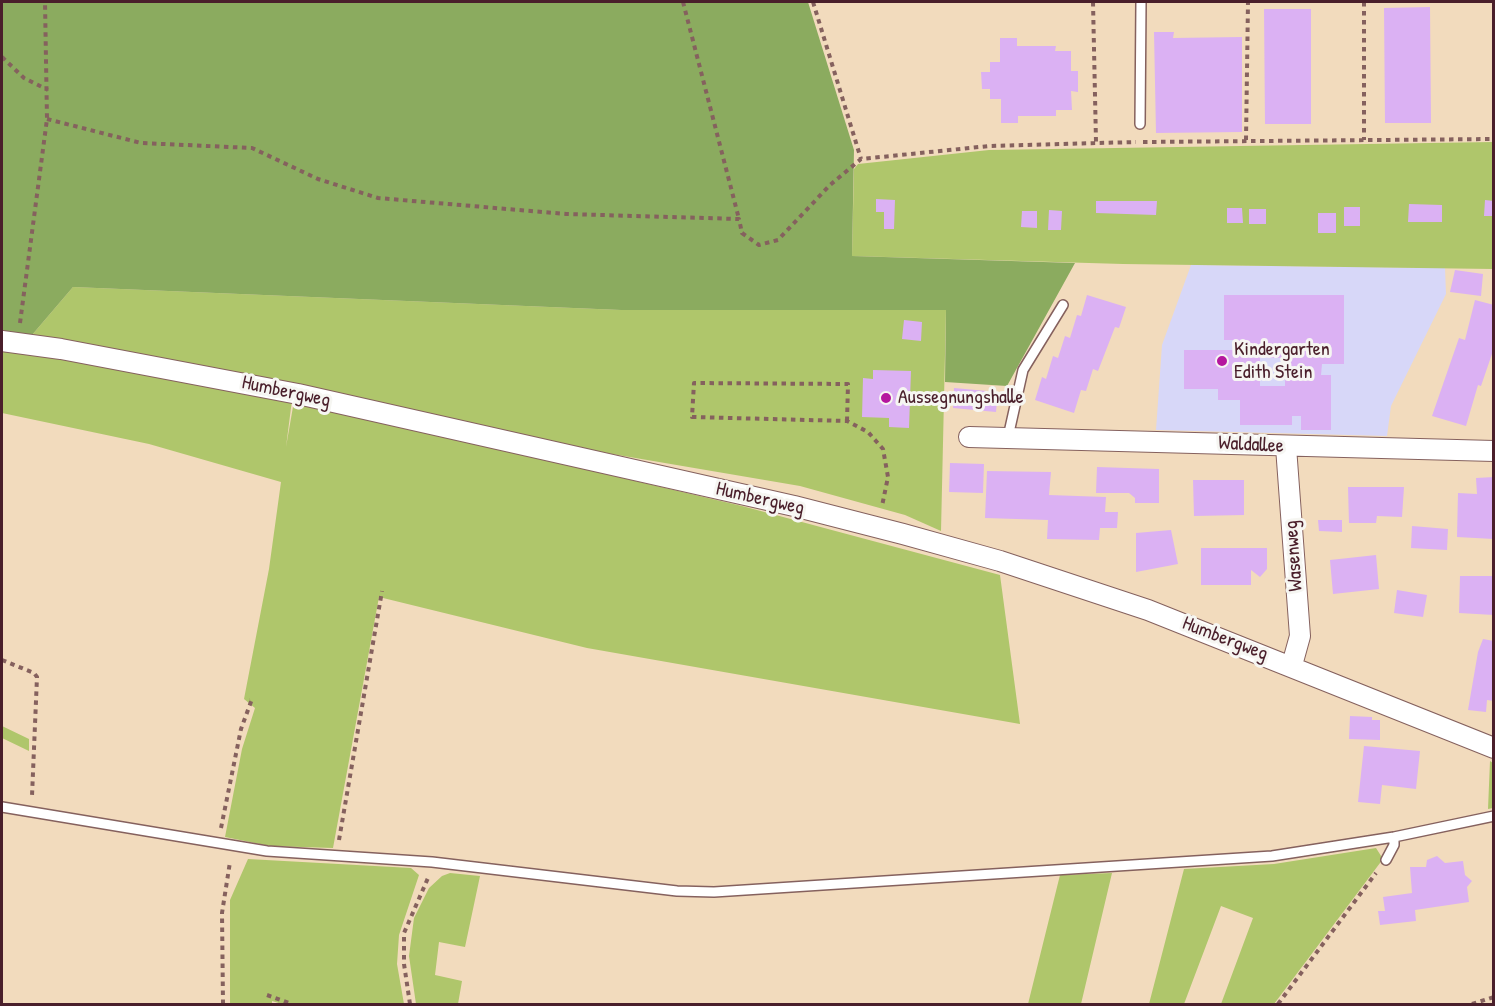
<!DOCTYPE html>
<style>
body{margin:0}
#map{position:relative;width:1495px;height:1006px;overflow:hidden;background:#f2dbbd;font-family:"Patrick Hand",sans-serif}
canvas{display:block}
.frame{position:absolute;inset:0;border:3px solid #4a1f2b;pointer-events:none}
</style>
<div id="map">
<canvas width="1495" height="1006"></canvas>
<div class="frame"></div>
</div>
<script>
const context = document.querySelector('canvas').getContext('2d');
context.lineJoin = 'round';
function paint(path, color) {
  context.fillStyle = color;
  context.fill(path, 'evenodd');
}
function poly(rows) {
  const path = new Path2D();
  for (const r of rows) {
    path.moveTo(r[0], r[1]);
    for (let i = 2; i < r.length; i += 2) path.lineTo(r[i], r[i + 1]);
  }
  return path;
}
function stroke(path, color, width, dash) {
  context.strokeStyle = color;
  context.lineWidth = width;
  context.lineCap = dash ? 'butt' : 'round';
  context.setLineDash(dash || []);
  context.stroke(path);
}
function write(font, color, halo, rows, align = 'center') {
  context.font = font + ' "Patrick Hand",sans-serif';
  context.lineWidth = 6;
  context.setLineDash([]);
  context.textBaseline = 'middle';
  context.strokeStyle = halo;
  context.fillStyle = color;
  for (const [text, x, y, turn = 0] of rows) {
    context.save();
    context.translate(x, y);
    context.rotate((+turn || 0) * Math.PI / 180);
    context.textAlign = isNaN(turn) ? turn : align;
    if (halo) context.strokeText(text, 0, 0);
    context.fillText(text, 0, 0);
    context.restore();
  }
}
paint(poly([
 [1191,265,1445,268,1446,294,1391,406,1387,436,1156,430,1162,345]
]), '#d7d7f8');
paint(poly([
 [1493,142,1493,269,1123,264,852,256,854,169,858,164,989,150],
 [73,287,621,310,946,310,941,531,905,515,800,486,612,454,32,335],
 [3,349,292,400,286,447,294,401,742,506,1000,575,1020,724,587,648,379,597,333,848,270,846,225,837,242,749,255,708,244,699,269,569,281,482,149,444,2,413],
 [2,726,29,739,29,751,2,738],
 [1490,761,1493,763,1493,808,1488,809],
 [1376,848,1383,859,1274,1004,1221,1004,1253,918,1221,906,1184,1004,1149,1004,1184,869,1274,864],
 [248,859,411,868,419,875,399,935,397,964,404,1004,282,1004,272,1001,272,1004,230,1004,230,900],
 [450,873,480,876,465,947,439,942,435,975,462,981,458,1004,416,1004,409,956,414,918,429,888,442,876],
 [1112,873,1081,1004,1028,1004,1060,875]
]), '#afc66b');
paint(poly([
 [2,2,808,2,854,150,852,256,1075,263,1007,386,945,382,946,310,621,310,73,287,32,335,2,333]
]), '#8bab5f');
paint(poly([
 [1430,7,1431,123,1385,123,1384,8],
 [1264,9,1311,9,1311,124,1265,124],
 [1154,32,1174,32,1173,38,1242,37,1242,132,1156,133],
 [1000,38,1017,38,1017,46,1056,46,1055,51,1071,51,1071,71,1078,71,1078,92,1071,91,1072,110,1056,110,1056,116,1018,116,1018,123,1001,123,1001,99,990,99,990,89,982,89,981,72,990,72,990,62,1000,62],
 [876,199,895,200,894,229,884,229,884,212,876,212],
 [1485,200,1494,201,1494,216,1484,216],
 [1096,201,1157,201,1156,215,1096,213],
 [1409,204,1442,205,1442,222,1408,222],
 [1344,207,1360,207,1360,226,1344,226],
 [1227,208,1242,208,1243,223,1227,223],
 [1249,209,1266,209,1266,224,1249,224],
 [1049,210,1062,211,1061,230,1048,230],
 [1022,211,1037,211,1037,228,1021,227],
 [1318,213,1336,213,1336,233,1318,233],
 [1455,270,1483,274,1481,296,1450,292],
 [1087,295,1126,307,1119,328,1115,327,1098,371,1093,369,1086,391,1081,390,1074,413,1035,400,1042,377,1046,379,1053,356,1058,358,1065,336,1070,338,1077,315,1081,316],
 [1224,295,1344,295,1344,364,1322,364,1321,375,1331,375,1331,430,1301,430,1301,416,1292,416,1292,425,1240,425,1240,400,1218,400,1218,389,1184,389,1184,350,1235,350,1235,340,1224,340],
 [1260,358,1285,358,1285,386,1260,386],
 [1475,300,1494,305,1494,348,1481,386,1478,385,1466,426,1432,416,1459,338,1465,340],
 [904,320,922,322,921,341,902,339],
 [873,370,911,371,909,428,889,427,889,418,862,417,863,378,873,379],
 [954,388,998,392,996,412,953,408],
 [950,463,984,464,983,493,949,492],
 [1097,467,1159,469,1159,503,1135,503,1135,498,1129,493,1096,493],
 [987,471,1051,472,1049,495,1106,497,1105,512,1118,512,1117,528,1100,528,1099,540,1047,539,1048,520,985,518],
 [1494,477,1494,539,1457,537,1458,493,1477,494,1476,478],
 [1193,480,1244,480,1244,515,1194,516],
 [1348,487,1404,487,1402,517,1377,516,1376,523,1349,523],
 [1318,520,1342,520,1342,532,1319,531],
 [1412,526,1448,529,1447,550,1411,548],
 [1171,530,1178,564,1136,572,1136,533],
 [1201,548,1267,548,1267,569,1260,577,1251,570,1251,585,1201,585],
 [1376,555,1379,589,1333,594,1330,560],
 [1460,576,1494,576,1494,615,1459,613],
 [1397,590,1427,595,1423,617,1394,613],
 [1483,639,1494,641,1494,701,1487,700,1486,712,1468,710,1478,652],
 [1350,716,1372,717,1372,720,1380,720,1380,740,1349,739],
 [1364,746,1420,751,1416,789,1382,785,1380,804,1358,802],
 [1437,856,1445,863,1463,861,1465,875,1472,881,1467,887,1469,902,1415,910,1416,921,1380,925,1378,911,1385,911,1383,897,1412,893,1410,867,1426,867,1427,860]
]), '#dbb1f3');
const service = poly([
 [1140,124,1141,2],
 [1008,437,1023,370,1063,305],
 [2,807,267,851,432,862,677,891,714,892,1272,856,1394,837,1494,816],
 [1386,860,1394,845,1394,837]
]);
const minor = poly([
 [2,341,61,349,298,394,794,506,903,534,1000,561,1148,610,1494,748],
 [969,437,1494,451],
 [1286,447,1300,636,1292,665]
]);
stroke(service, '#85615e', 12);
stroke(minor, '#85615e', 22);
stroke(poly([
 [683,2,739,219],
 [813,2,861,159],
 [1093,2,1096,142],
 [1364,2,1364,140],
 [2,57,24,78,48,90],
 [47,119,141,143,252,148,318,179,378,198,566,214,739,219,742,233,759,245,778,240,830,185,861,159,989,146,1136,142],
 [1246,140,1248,2],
 [1143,142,1494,139],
 [20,323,47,119,45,2],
 [847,421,848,384,694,383,692,417,847,421,868,432,883,449,888,477,882,506],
 [2,660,34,673,37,677,32,796],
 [221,828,241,729,252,699,250,700],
 [339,840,382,591],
 [267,995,292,1004],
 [223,1004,222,913,230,862],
 [410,1004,404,964,404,933,428,878],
 [1278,1004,1376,873],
 [1472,1004,1494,997]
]), '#85615e', 4, [4.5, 4.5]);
stroke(service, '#fff', 9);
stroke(minor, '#fff', 20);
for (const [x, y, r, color] of [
 [1222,361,6,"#b5179e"],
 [886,398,6,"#b5179e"]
]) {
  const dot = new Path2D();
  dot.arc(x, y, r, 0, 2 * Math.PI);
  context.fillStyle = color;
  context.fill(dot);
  stroke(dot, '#f6f6f2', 2);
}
write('20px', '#4a1f2b', '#f6f6f2', [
 ["Kindergarten",1234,350],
 ["Edith Stein",1234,373],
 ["Aussegnungshalle",898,398]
], 'left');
write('20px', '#4a1f2b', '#f6f6f2', [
 ["Humbergweg",286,392,12],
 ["Waldallee",1251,445,3],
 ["Humbergweg",760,499,13],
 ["Wasenweg",1294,556,-94],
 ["Humbergweg",1225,639,21]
]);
</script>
